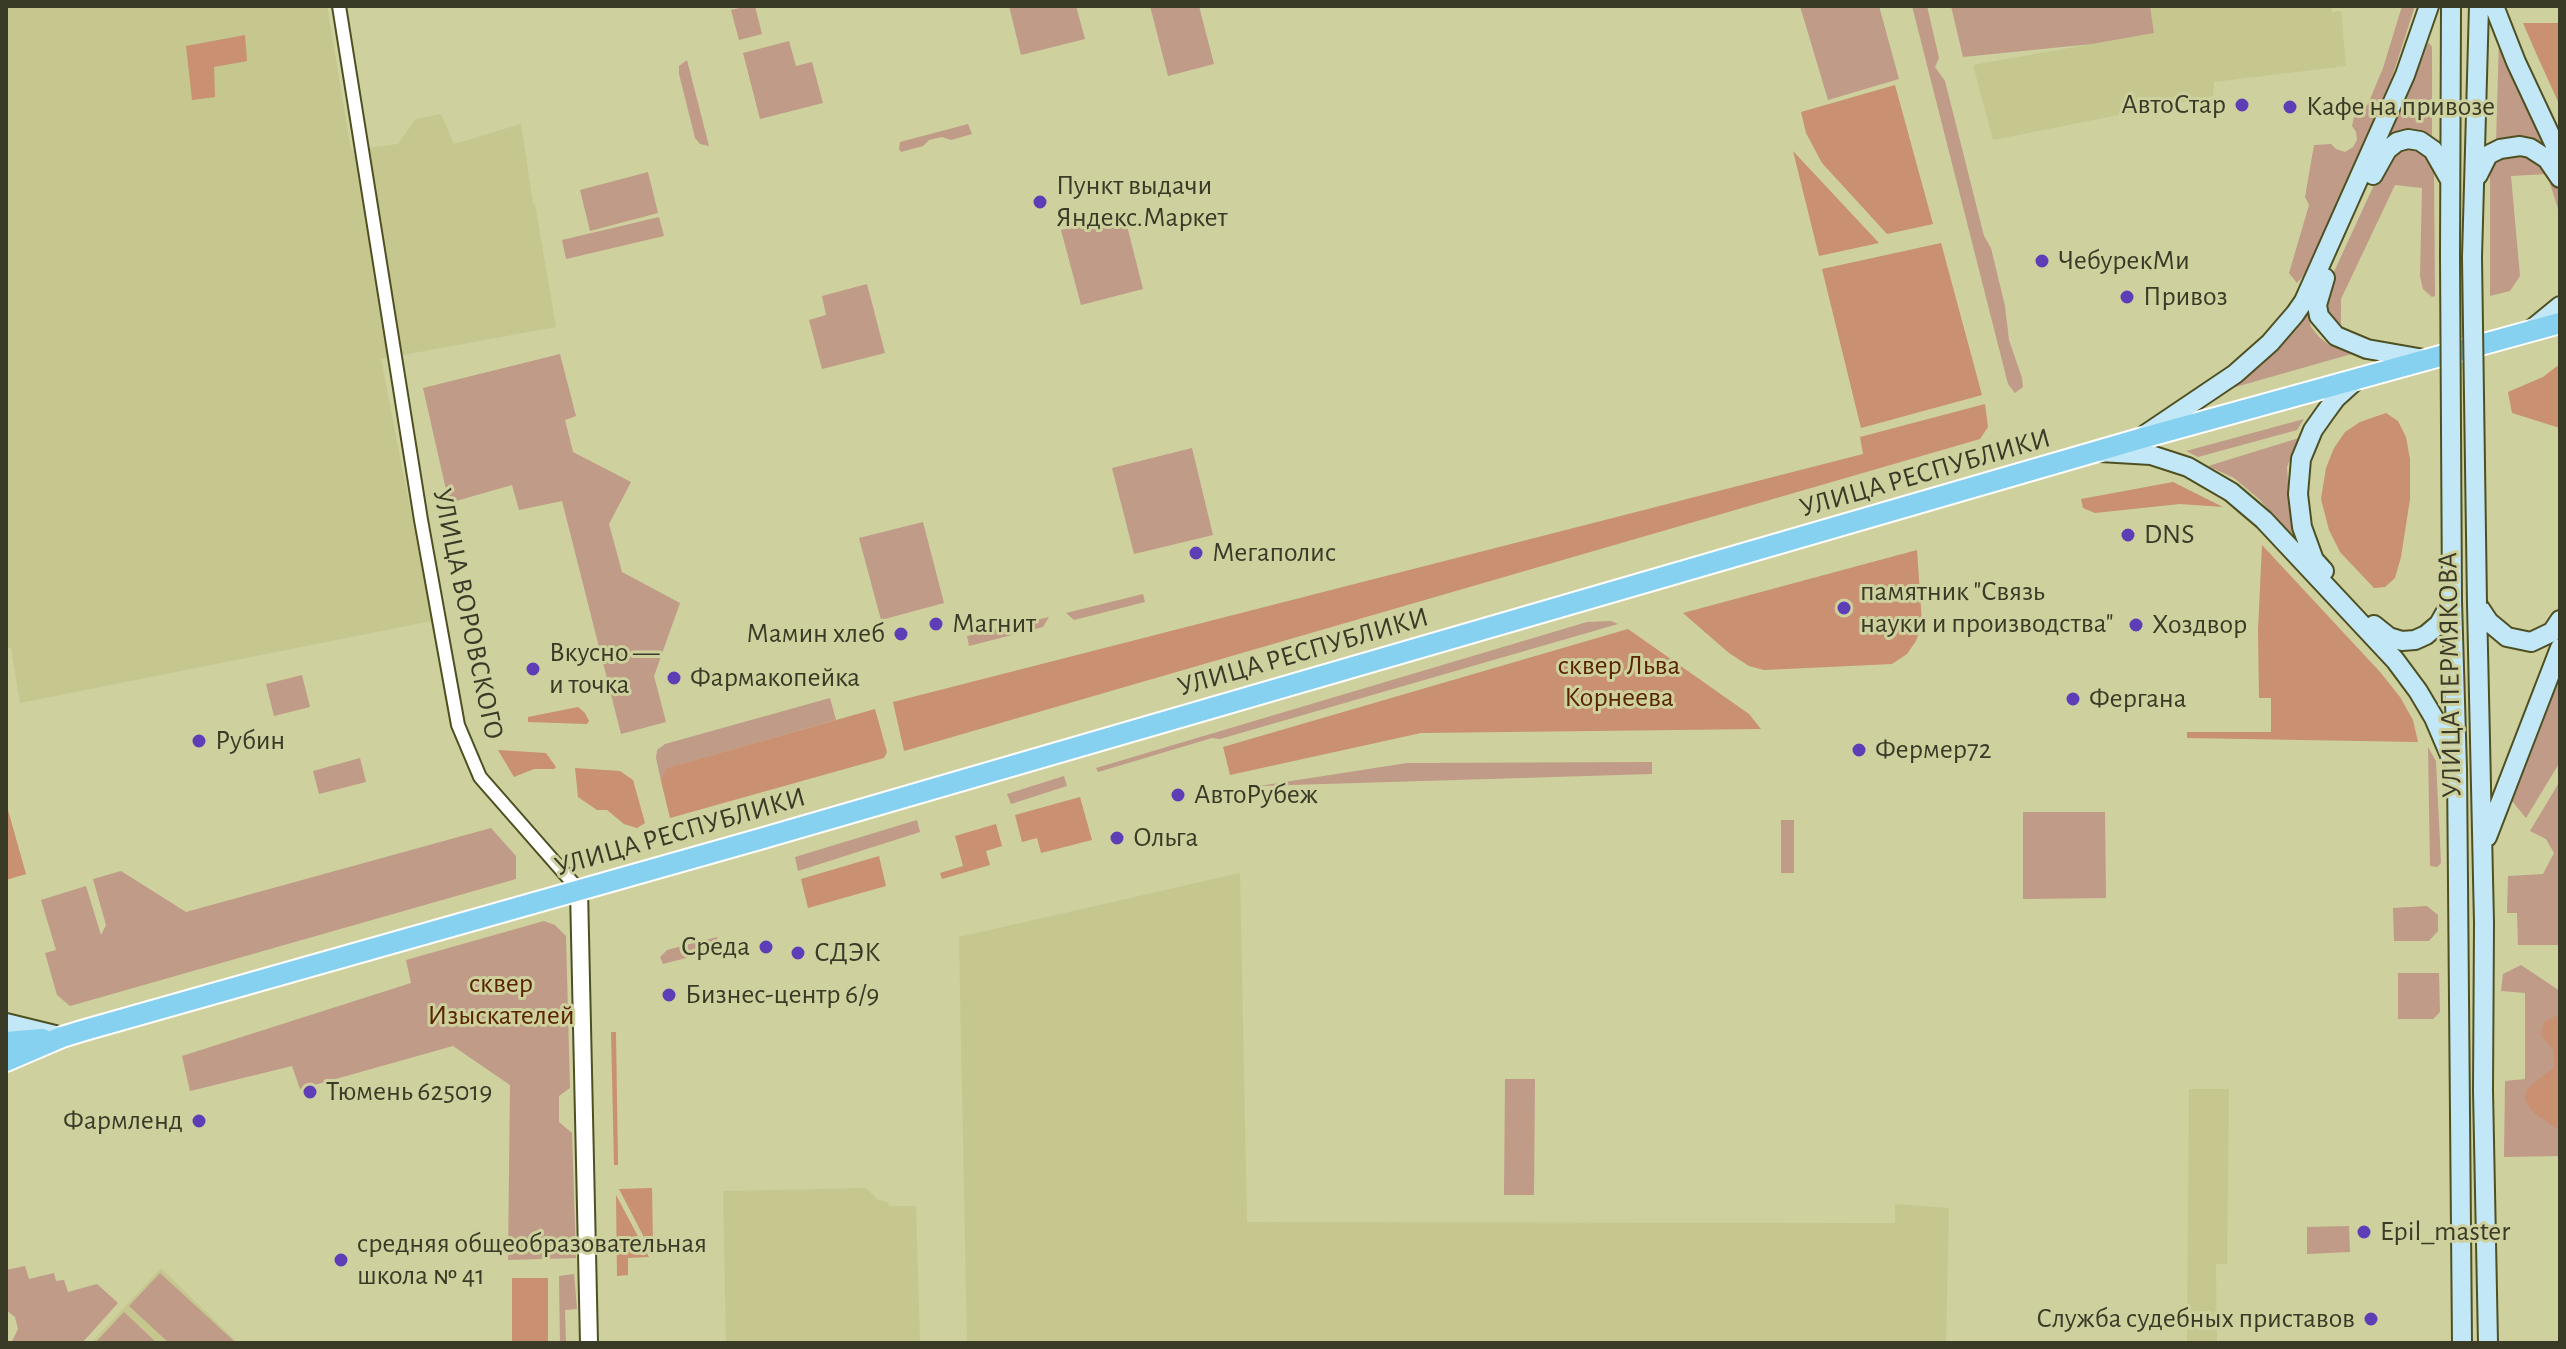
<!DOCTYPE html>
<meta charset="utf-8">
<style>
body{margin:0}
#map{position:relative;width:2566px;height:1349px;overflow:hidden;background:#ced09e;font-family:"Alegreya Sans",sans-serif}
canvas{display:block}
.frame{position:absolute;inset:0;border:8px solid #3a3b27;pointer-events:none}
</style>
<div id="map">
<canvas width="2566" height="1349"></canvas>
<div class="frame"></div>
</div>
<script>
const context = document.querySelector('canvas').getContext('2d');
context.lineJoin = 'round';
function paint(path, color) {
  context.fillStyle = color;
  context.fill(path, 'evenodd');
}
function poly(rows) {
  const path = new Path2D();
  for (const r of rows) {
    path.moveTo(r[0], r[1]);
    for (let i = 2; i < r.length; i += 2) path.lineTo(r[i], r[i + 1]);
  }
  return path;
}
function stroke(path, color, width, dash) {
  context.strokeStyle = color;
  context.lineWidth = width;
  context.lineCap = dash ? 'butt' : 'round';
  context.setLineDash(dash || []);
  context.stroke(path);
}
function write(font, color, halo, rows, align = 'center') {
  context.font = font + ' "Alegreya Sans",sans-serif';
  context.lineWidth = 6;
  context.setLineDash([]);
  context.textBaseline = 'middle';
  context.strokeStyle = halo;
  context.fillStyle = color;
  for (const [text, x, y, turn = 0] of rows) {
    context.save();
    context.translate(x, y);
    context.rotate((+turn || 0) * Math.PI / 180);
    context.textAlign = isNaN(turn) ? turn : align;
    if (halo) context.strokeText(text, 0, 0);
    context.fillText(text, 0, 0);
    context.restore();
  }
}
paint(poly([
 [6,6,327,6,351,150,398,144,416,119,441,114,454,144,521,124,533,204,535,204,556,327,381,359,432,621,20,703,11,648,6,648],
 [2150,6,2331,6,2332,12,2341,11,2346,66,2214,82,2213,96,1993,140,1973,65,2154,33],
 [1240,873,1247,1222,1895,1223,1895,1204,1949,1208,1946,1343,967,1343,959,937],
 [2189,1089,2229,1089,2227,1264,2216,1264,2217,1343,2187,1343],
 [866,1188,878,1200,888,1202,889,1206,916,1206,920,1343,726,1343,723,1191],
 [161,1268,238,1343,91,1343]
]), '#c5c78e');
paint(poly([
 [748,6,755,6,762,34,739,40,731,10],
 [1009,6,1076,6,1085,39,1021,55],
 [1150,6,1199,6,1214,64,1168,76],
 [1800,6,1879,6,1899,79,1828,100],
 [1912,6,1927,6,1939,58,1935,67,1945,81,1984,236,1991,248,2005,306,2009,340,2022,378,2023,387,2015,393,2008,384],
 [1951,6,2150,6,2154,33,2092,44,1963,57],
 [2402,6,2415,6,2393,74,2350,176,2303,276,2297,283,2289,273,2309,205,2305,197,2314,145,2331,144,2336,149,2345,152,2353,147,2357,140,2356,132,2352,126,2354,117,2368,104,2383,68],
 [2499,38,2547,147,2533,141,2496,143],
 [789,41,796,66,812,62,823,103,760,119,743,53],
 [2429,43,2432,47,2432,139,2419,131,2406,129,2386,138,2424,46],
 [687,60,709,146,700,144,695,138,679,74,679,66],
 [968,124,972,134,951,140,942,137,929,140,923,146,901,152,899,149,900,142],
 [2398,147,2414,147,2424,154,2434,172,2435,296,2432,297,2423,289,2420,276,2422,188,2395,185,2341,299,2341,325,2327,310,2325,302,2327,287,2385,161],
 [2522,153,2544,167,2555,183,2560,194,2560,215,2547,174,2511,176,2520,276,2510,291,2490,296,2490,165,2499,157],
 [648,172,658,213,590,231,580,190],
 [1124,214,1143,289,1081,305,1061,230],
 [659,217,664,236,566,259,562,240],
 [867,284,885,353,822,369,809,320,826,315,822,296],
 [2307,313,2311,327,2319,337,2328,344,2355,353,2225,390,2279,345],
 [560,354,576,416,565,420,573,452,631,482,609,524,622,572,680,603,654,676,666,722,621,734,562,501,519,510,512,485,449,503,423,388],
 [2304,419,2297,430,2198,457,2186,451],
 [2299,438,2287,467,2289,493,2298,543,2259,499,2234,478,2208,466],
 [1192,448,1213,535,1134,554,1112,468],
 [923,522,944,603,881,620,859,538],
 [1143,594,1145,602,1074,620,1066,613],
 [1049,617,1043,627,969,646,967,636],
 [1611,621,1618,624,1220,739,1212,738,1098,772,1096,768,1587,622],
 [302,675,310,707,274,716,266,684],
 [2560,678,2560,762,2526,818,2511,800],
 [830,698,836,720,668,768,661,781,656,758,657,750,665,744],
 [2428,747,2436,761,2441,863,2437,867,2430,866],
 [360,758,366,782,319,794,313,771],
 [1652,762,1652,774,1259,786,1407,763],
 [1064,776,1067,786,1011,804,1007,794],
 [2560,781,2560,945,2518,945,2517,913,2507,913,2508,876,2543,874,2554,853,2546,839,2530,831],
 [2023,812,2105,812,2106,898,2023,899],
 [917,820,920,832,798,871,795,857],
 [1781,820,1794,820,1794,873,1781,873],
 [491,828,516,856,516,879,70,1006,57,995,45,953,56,950,41,900,86,886,101,935,106,925,93,879,121,871,186,912],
 [2427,906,2438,915,2438,931,2429,941,2394,941,2393,908],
 [544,921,555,925,566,936,570,1088,559,1096,559,1122,572,1133,576,1258,508,1260,510,1085,453,1046,300,1089,292,1066,190,1091,182,1056,411,983,406,960],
 [717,937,720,949,663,964,660,957,667,950],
 [2521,965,2560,991,2560,1156,2504,1157,2505,1081,2525,1079,2525,993,2501,991,2503,974],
 [2398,973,2439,973,2440,1012,2433,1019,2398,1019],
 [1505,1079,1535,1079,1534,1195,1504,1195],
 [2349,1226,2350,1252,2307,1254,2307,1227],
 [25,1266,29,1279,54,1273,56,1281,64,1280,68,1292,97,1284,118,1303,82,1343,14,1343,12,1341,18,1329,15,1317,6,1310,6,1270],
 [160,1273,236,1343,169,1343,129,1306],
 [574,1274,577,1309,565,1310,566,1343,560,1343,559,1276],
 [124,1312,157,1343,95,1343]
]), '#bf9b88');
paint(poly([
 [2523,23,2560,23,2560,106,2536,53],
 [245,35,247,61,214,67,215,97,192,100,186,46],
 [1895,85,1933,224,1887,234,1822,163,1806,133,1801,112],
 [1793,151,1879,243,1819,256],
 [1941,243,1982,395,1861,428,1822,269],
 [2560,364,2560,428,2512,413,2508,392,2543,377],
 [1985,404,1988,427,1980,439,904,751,893,702,1863,454,1860,437],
 [2386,413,2398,421,2406,437,2410,459,2410,499,2401,557,2395,578,2385,587,2374,588,2340,552,2329,530,2321,499,2326,468,2334,448,2345,432,2360,422],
 [2173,482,2223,507,2180,504,2095,513,2083,508,2081,499],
 [2262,545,2381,673,2400,697,2413,720,2418,742,2187,738,2187,732,2271,732,2271,698,2259,698,2258,630],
 [1917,550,1922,623,1916,641,1907,654,1892,664,1764,670,1749,666,1729,653,1683,613],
 [1628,629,1749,714,1761,729,1421,733,1230,775,1223,747],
 [578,707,585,713,589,721,587,724,528,722,528,717],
 [875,709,887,752,884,758,670,818,661,781,667,768],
 [498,750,546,753,556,767,554,769,534,769,514,777],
 [575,768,620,771,633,780,645,823,637,828,624,824,607,810,597,810,578,797],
 [1080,797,1092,840,1041,853,1037,838,1022,842,1015,815],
 [6,803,26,874,6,880],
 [996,824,1002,846,986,851,990,865,942,879,940,873,963,866,955,836],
 [879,856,886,886,808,908,801,879],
 [2560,1014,2560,1131,2534,1113,2525,1100,2527,1089,2554,1067,2553,1050,2541,1035,2544,1022],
 [611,1032,616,1032,618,1165,614,1165],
 [652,1188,653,1246,649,1247,619,1189],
 [616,1195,649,1257,628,1258,628,1275,617,1276],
 [512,1278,548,1278,548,1343,512,1343]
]), '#c99071');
const minor = poly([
 [339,6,421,520,458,725,480,777,579,890]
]);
const tertiary = poly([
 [579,890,589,1343]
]);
const secondary = poly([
 [2494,6,2516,62,2560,156],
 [2373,175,2387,150,2397,142,2408,139,2420,141,2433,150,2450,180],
 [2478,175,2488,155,2500,149,2520,146,2530,148,2547,159,2560,178],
 [2450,256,2451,6],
 [2472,257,2479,6],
 [2325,278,2317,305,2319,316,2336,336,2367,349,2424,359],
 [2532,329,2560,306],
 [2146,434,2235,374,2270,343,2295,314,2304,301,2405,75,2429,6],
 [2100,452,2151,455,2188,467,2231,492,2264,520,2395,660,2418,691,2434,718,2452,760],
 [2324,571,2314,560,2302,527,2298,494,2301,459,2313,430,2325,413,2336,398,2357,379],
 [2452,601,2457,769,2462,1343],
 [2477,604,2484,923,2483,1090,2488,1343],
 [2477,604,2489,622,2507,637,2531,642,2552,632,2560,620],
 [2374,625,2389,637,2402,641,2415,640,2426,635,2439,624,2452,601],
 [2487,837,2560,648],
 [6,1023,55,1035]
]);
const primary = poly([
 [6,1042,42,1039],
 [6,1061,62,1037,85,1030,760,839,2139,439,2560,323]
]);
stroke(minor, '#4f5022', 16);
stroke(tertiary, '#4f5022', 20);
stroke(secondary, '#4f5022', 22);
stroke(primary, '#fff', 24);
stroke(minor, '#fff', 12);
stroke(tertiary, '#fff', 16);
stroke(secondary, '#c2e8f7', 18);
stroke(primary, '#85d1ef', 20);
const secondaryBridge = poly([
 [2450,256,2452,601],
 [2472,257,2477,604]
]);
stroke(secondaryBridge, '#4f5022', 22, []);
stroke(secondaryBridge, '#c2e8f7', 18);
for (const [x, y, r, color] of [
 [2242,105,8,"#5e3eb7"],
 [2290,107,8,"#5e3eb7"],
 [1040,202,8,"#5e3eb7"],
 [2042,261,8,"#5e3eb7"],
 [2127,297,8,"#5e3eb7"],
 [2128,535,8,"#5e3eb7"],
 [1196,553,8,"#5e3eb7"],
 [1844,608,8,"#5e3eb7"],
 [936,624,8,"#5e3eb7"],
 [2136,625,8,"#5e3eb7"],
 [901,634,8,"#5e3eb7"],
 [533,669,8,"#5e3eb7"],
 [674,678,8,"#5e3eb7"],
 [2073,699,8,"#5e3eb7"],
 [199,741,8,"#5e3eb7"],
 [1859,750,8,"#5e3eb7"],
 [1178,795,8,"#5e3eb7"],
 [1117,838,8,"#5e3eb7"],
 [766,947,8,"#5e3eb7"],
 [798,953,8,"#5e3eb7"],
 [669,995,8,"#5e3eb7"],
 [310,1092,8,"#5e3eb7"],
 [199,1121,8,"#5e3eb7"],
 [2364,1232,8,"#5e3eb7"],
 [341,1260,8,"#5e3eb7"],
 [2371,1319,8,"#5e3eb7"]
]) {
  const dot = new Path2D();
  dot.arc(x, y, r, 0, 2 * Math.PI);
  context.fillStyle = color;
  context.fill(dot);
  stroke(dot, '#ced09e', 3);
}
write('28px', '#3a3b27', '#ced09e', [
 ["АвтоСтар",2226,105,"right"],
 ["Кафе на привозе",2306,107],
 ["Пункт выдачи",1056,186],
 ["Яндекс.Маркет",1056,218],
 ["ЧебурекМи",2058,261],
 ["Привоз",2143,297],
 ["DNS",2144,535],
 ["Мегаполис",1212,553],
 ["памятник \"Связь",1860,592],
 ["науки и производства\"",1860,624],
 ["Магнит",952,624],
 ["Хоздвор",2152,625],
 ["Мамин хлеб",885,634,"right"],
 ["Вкусно —",549,653],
 ["и точка",549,685],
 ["Фармакопейка",690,678],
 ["Фергана",2089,699],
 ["Рубин",215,741],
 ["Фермер72",1875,750],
 ["АвтоРубеж",1194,795],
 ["Ольга",1133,838],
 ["Среда",750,947,"right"],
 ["СДЭК",814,953],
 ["Бизнес-центр 6/9",685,995],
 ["Тюмень 625019",326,1092],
 ["Фармленд",183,1121,"right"],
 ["Epil_master",2380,1232],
 ["средняя общеобразовательная",357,1244],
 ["школа № 41",357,1276],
 ["Служба судебных приставов",2355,1319,"right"]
], 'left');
write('28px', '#3a3b27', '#ced09e', [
 ["УЛИЦА РЕСПУБЛИКИ",1925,473,-16],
 ["УЛИЦА ВОРОВСКОГО",468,614,78],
 ["УЛИЦА РЕСПУБЛИКИ",1303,652,-16],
 ["УЛИЦА ПЕРМЯКОВА",2450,675,-91],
 ["УЛИЦА РЕСПУБЛИКИ",680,832,-16]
]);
write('28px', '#5a2500', '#ced09e', [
 ["сквер Льва",1619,666],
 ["Корнеева",1619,698],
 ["сквер",501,984],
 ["Изыскателей",501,1016]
]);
</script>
